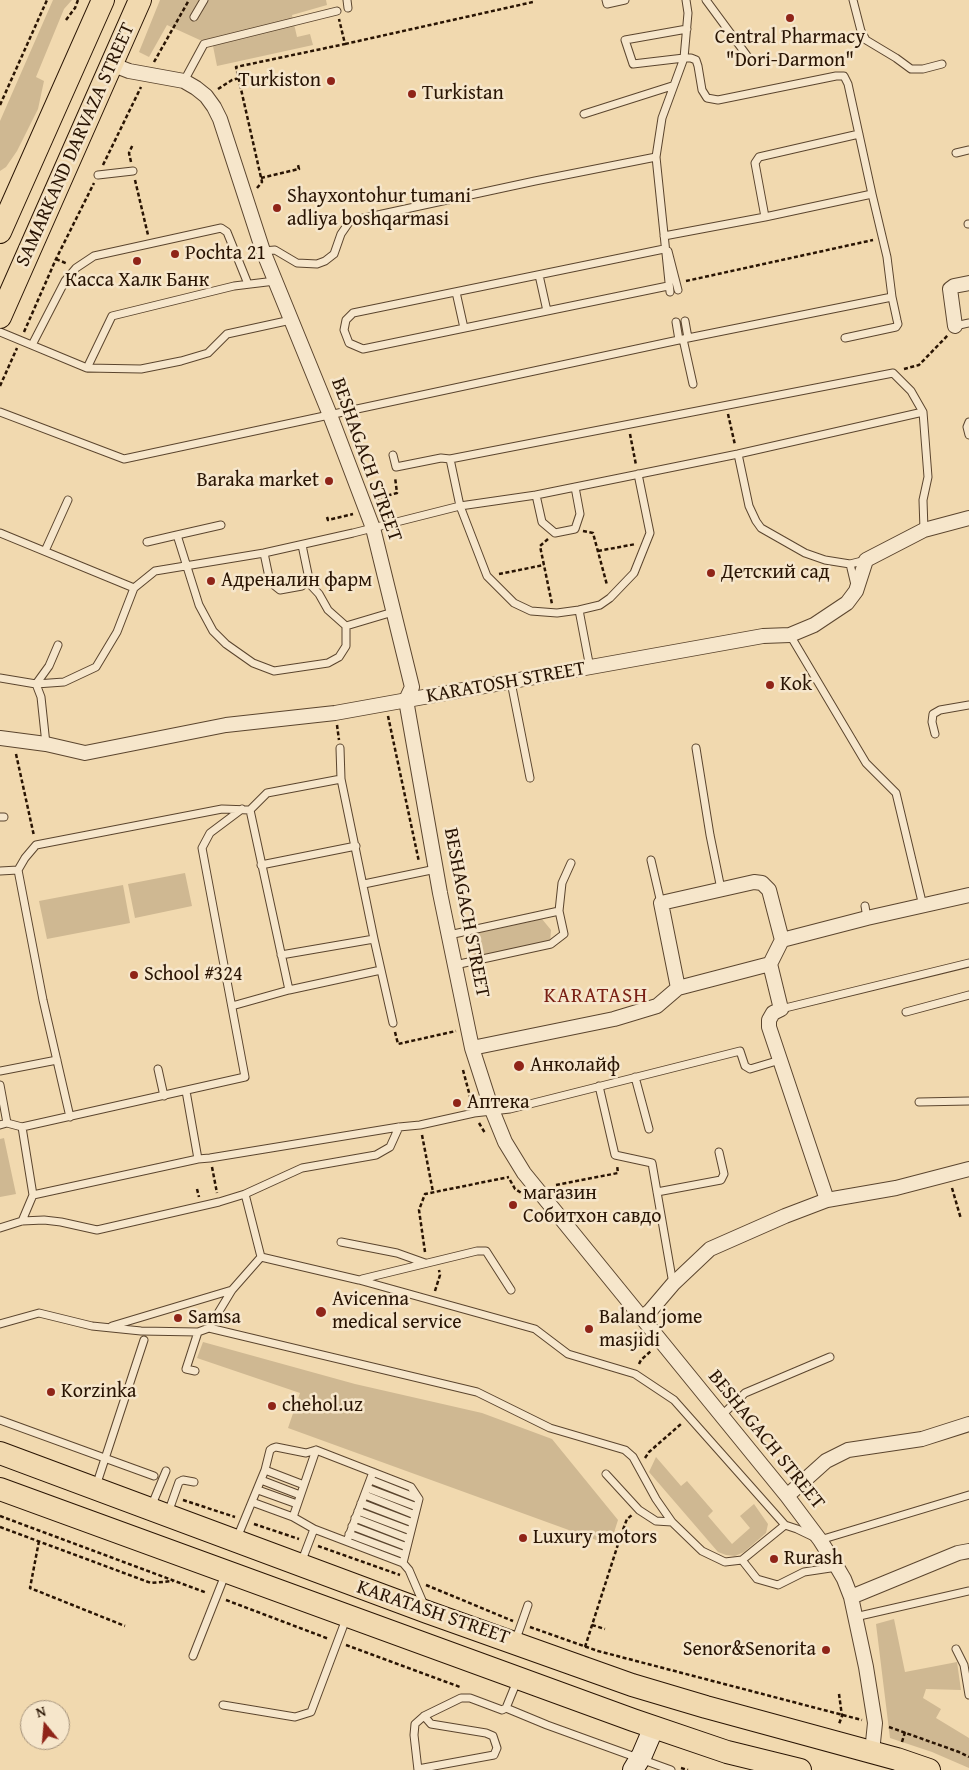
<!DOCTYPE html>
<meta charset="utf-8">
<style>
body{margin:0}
#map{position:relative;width:969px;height:1770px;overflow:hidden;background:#f1d9af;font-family:"Gentium Book Plus",serif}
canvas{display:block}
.north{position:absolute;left:20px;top:1700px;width:50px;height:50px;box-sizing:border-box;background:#f6e6cb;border:1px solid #a4927b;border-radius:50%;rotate:343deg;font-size:14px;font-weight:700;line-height:20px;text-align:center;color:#291403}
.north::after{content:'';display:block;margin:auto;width:18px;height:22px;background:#8f2418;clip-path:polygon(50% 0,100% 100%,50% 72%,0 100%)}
</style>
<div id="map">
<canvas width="969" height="1770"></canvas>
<div class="north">N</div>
</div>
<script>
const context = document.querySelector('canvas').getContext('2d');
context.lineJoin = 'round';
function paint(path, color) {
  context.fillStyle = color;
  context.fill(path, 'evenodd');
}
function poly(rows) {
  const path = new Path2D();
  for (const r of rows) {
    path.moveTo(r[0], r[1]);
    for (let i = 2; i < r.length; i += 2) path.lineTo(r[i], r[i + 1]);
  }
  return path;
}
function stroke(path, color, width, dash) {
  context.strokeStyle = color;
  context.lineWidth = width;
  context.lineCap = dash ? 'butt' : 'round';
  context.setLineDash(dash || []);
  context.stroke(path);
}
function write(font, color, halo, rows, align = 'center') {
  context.font = font + ' "Gentium Book Plus",serif';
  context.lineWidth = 5;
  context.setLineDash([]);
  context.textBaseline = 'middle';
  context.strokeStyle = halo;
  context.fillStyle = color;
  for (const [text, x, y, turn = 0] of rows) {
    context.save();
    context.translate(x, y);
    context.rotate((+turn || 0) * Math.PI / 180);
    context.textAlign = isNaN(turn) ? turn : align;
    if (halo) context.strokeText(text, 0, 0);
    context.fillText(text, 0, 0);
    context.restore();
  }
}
paint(poly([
 [53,0,72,0,64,9,36,77,44,81,38,109,17,151,6,167,0,171,0,121],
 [160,0,326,0,327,5,292,15,297,37,310,34,313,45,217,66,213,46,167,25,149,57,139,52],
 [185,873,192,906,135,918,128,884],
 [123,885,130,923,47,939,39,901],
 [542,919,551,930,550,944,475,960,469,935],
 [4,1138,16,1194,0,1197,0,1139],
 [203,1342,355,1384,482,1413,552,1439,618,1520,610,1545,288,1428,300,1393,197,1358],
 [656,1457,681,1486,687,1481,713,1511,708,1516,732,1544,750,1528,740,1516,754,1504,768,1524,766,1533,744,1552,735,1556,726,1555,718,1552,649,1472],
 [894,1619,905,1672,957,1662,961,1690,926,1689,923,1698,941,1709,936,1718,969,1738,969,1768,932,1752,890,1738,876,1624]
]), '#cfb892');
const lane = poly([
 [347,0,348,8],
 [606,0,607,4,625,0],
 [706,0,748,57],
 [853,0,861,31,866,40,896,58,911,69,923,69,942,64],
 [194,17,204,0],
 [687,29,625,40,633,64,684,58,691,58,696,60,698,66,702,90,707,98,718,100,836,76,844,76,848,84,872,194],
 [184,81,204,44,337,11],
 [584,114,672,86],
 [859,134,759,157,755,163,765,217,872,194,887,257,892,297],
 [956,153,969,150],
 [98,175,133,171],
 [968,224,969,224],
 [664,236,765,217],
 [664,249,353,313,346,320,344,330,349,343,363,349,668,286],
 [263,251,275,250,297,263,317,264,325,261,334,254,341,234,350,221,535,181,656,157],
 [668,251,678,290],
 [539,275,547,311],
 [456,292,464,328],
 [670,292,656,157,662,118,684,58,688,13,686,0],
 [685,321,688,338],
 [676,322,679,340],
 [955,326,969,323],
 [0,332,87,368,112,316,234,286,275,281],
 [683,339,693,384],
 [32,345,65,281,76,268,94,256,221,228,227,232,248,284],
 [87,368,141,369,181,361,208,353,227,334,291,320],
 [0,412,124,459,688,338,892,297,897,320,898,324,896,327,845,338],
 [969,422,967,427,969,435],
 [738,454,749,506,756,521,761,528,805,553,825,560,850,564,866,560],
 [393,455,396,467,441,458,450,459,460,506,487,576,514,603,531,611,557,613,579,610,600,605,610,598,634,573,650,533,638,474],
 [450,459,893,373,911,391,923,412,928,477,923,500,924,530],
 [536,495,542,522,555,533,575,529,580,514,575,487],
 [0,533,134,588,155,571,264,553,353,533,460,506,536,495,738,454,923,412],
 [177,535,221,525],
 [147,542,177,535,199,605,213,631,226,644,253,663,274,671,328,663,339,657,346,646,346,626,393,612],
 [45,551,68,500],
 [264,553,270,582,280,590,302,586,308,574,302,545],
 [850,564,855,585],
 [305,579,319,594,328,610,346,626],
 [579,610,590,668],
 [790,635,866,763,896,793,923,906],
 [0,678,36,684,64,682,96,667,117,632,134,588],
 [511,682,530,778],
 [36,684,41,697,46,744],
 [36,684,49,666,58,645],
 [935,734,932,722,933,714,940,710,969,705],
 [340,748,341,779,374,939,393,1023],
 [696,748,710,835,721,889],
 [250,810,289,990,381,970],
 [0,817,4,817],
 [651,860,661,903],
 [261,865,356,846],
 [18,870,43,1000,70,1117],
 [0,871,18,870,25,858,36,845,222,809,250,810,267,793,341,779],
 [364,884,436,869],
 [865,906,867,918],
 [559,911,562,883,571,863],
 [449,935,559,911,564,934,551,944,455,965],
 [281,955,374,939],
 [232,1006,289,990],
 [781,1009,969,963],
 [906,1012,969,995],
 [158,1069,164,1096],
 [0,1071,57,1060],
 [635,1077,649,1129],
 [0,1085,7,1123],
 [599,1086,615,1155,652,1163,673,1284],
 [186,1091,198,1159],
 [919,1102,969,1101],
 [0,1125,7,1123,22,1127,245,1077,202,848,210,833,242,809],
 [657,1192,721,1180,724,1174,719,1152],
 [245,1194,302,1168,376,1155,390,1147,399,1127],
 [33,1195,198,1159,210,1158,399,1127,420,1125,474,1113,510,1109,740,1051,745,1066,750,1069,780,1060],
 [22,1221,33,1195,22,1127],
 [0,1228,22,1221,44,1220,61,1222,97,1230,219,1202,245,1194,261,1257,359,1280,535,1329,568,1354,635,1374,674,1400,785,1525,797,1529,820,1540,969,1495],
 [341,1242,397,1253,425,1263],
 [362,1279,477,1251,486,1251,511,1290],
 [0,1324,39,1313,92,1326,141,1331,198,1332,209,1328,232,1290,261,1257],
 [112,1326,232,1290],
 [209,1328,477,1392,550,1428,625,1450,633,1457,656,1499,672,1522,702,1551,725,1562,742,1560,785,1525],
 [195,1371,186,1369,198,1332],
 [721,1416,745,1393,830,1357],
 [0,1420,154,1476],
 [265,1470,270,1450,273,1448,276,1447,306,1453,316,1450,411,1487,419,1499,403,1563],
 [606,1474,639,1510,656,1521,672,1522],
 [261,1480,300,1495],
 [371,1480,419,1499],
 [304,1485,316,1450],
 [96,1486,144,1340],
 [367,1488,417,1507],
 [258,1490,297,1504],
 [365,1495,415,1515],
 [252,1502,293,1517],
 [361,1503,413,1523],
 [151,1507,166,1471],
 [358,1511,411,1531],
 [168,1513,179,1482,183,1480,194,1482],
 [355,1518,409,1539],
 [352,1526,407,1547],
 [349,1534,405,1555],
 [237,1538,265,1470,304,1485,293,1517,314,1529],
 [347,1541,373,1472],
 [742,1560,757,1579,778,1585,804,1572,837,1567],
 [301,1563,314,1529,403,1563,409,1570,424,1605],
 [855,1617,969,1591],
 [516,1639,528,1605],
 [956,1649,964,1665,969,1695],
 [193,1656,225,1575],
 [223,1705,295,1717,311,1712,346,1619],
 [506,1708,547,1725,671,1770],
 [418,1769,494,1755,497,1748,493,1736,486,1733,431,1724,424,1716],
 [418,1770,414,1735,415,1724,424,1716,461,1698,470,1698,502,1710,506,1708,517,1681]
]);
const street = poly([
 [111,64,129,71,184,81,196,88,206,96,214,107,220,119,263,251,330,415,373,528,412,687,406,700,440,893,472,1048,492,1110,505,1142,524,1173,787,1496,820,1540,837,1567,844,1579,851,1597,866,1667,875,1723,872,1752],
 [955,326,950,289,954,286,969,283],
 [0,738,46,744,85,753,226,725,335,713,763,636,790,635,814,625,847,603,856,591,866,560,924,530,969,518],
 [782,940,867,918,969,895],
 [770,964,781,1009,773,1013,769,1020,769,1027,827,1200],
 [472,1048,614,1019,657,1006,678,988,770,964,782,940,769,890,762,883,754,882,661,903,678,988],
 [641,1318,650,1311,673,1284,710,1249,785,1216,827,1200,896,1188,969,1169],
 [787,1496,826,1461,848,1450,922,1439,969,1424],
 [851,1597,958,1553,969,1551]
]);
const secondary = poly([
 [633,1770,642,1755,654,1727]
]);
const primary = poly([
 [0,232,103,0],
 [0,317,140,0],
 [0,1453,427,1612,632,1685,706,1707,897,1759,929,1770],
 [0,1489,633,1720,727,1752,800,1770]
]);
stroke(lane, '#5b452e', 9);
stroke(street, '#5b452e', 16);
stroke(secondary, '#291403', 22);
stroke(primary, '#291403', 24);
stroke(poly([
 [66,20,75,8,78,0],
 [345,44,533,2,533,0],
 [154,62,189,0],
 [218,89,232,80,239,78],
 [0,105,47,0],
 [131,162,129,153,133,144],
 [103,165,141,87],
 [261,178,299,169,298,165],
 [135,180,148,235],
 [257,188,262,182,236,67,345,44,339,19],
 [56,259,68,264],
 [686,281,873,240],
 [24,332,56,259,94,183],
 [904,369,919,365,948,335],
 [0,386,17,348],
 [728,414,735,445],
 [630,434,636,465],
 [375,499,397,493,395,477],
 [327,517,328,520,353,514],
 [583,531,593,533,607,585],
 [548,539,540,546,552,604],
 [598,551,636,544],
 [499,574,544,565],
 [388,716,419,862],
 [337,725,339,740],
 [16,754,34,836],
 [395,1032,398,1044,456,1031],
 [463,1070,472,1104],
 [479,1123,485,1133],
 [422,1135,433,1192],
 [212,1167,217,1193],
 [510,1180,515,1189,523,1194],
 [556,1185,618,1173,617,1165],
 [952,1188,961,1219],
 [197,1189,199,1197],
 [425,1252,419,1210,425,1194,509,1177],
 [435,1291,440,1275,439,1270],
 [639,1364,641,1360,652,1350],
 [645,1458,649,1452,681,1424],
 [183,1500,235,1517],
 [0,1516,207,1593],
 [254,1524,299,1539],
 [0,1527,151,1583,173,1581],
 [39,1541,30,1588,125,1626],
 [318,1546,400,1575],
 [426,1585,513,1621],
 [226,1600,329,1639],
 [592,1625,605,1629],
 [530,1627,598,1651,862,1720],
 [346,1645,460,1687],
 [585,1647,621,1535,627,1519,632,1515],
 [839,1694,842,1716,839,1724],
 [889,1727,959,1752,969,1757],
 [902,1742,905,1732],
 [681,1768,688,1770]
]), '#291403', 2.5, [4, 2.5]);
stroke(lane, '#f6e6cb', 7);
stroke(street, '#f6e6cb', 14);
stroke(secondary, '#f6e6cb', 20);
stroke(primary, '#f1d9af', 22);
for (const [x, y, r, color] of [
 [790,18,5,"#8f2418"],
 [331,81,5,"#8f2418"],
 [412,94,5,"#8f2418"],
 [277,208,5,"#8f2418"],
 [175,254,5,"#8f2418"],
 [137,261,5,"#8f2418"],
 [329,481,5,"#8f2418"],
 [711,573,5,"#8f2418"],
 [211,581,5,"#8f2418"],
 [770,685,5,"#8f2418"],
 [134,975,5,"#8f2418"],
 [519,1066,6,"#8f2418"],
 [457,1103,5,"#8f2418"],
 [513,1205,5,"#8f2418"],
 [321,1312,6,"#8f2418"],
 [178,1318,5,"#8f2418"],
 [589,1329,5,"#8f2418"],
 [51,1392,5,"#8f2418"],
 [272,1406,5,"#8f2418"],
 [523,1538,5,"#8f2418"],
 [774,1559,5,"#8f2418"],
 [826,1650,5,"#8f2418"]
]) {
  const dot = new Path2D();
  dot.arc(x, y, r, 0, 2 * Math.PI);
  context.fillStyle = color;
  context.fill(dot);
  stroke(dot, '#f6e6cb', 2);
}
write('20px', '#291403', '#f6e6cb', [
 ["Central Pharmacy",790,38,"center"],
 ["\"Dori-Darmon\"",790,61,"center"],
 ["Turkiston",321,81,"right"],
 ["Turkistan",422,94],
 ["Shayxontohur tumani",287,197],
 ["adliya boshqarmasi",287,220],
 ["Pochta 21",185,254],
 ["Касса Халк Банк",137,281,"center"],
 ["Baraka market",319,481,"right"],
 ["Детский сад",721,573],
 ["Адреналин фарм",221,581],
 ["Kok",780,685],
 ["School #324",144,975],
 ["Анколайф",530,1066],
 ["Аптека",467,1103],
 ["магазин",523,1194],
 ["Собитхон савдо",523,1217],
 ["Avicenna",332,1300],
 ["medical service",332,1323],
 ["Samsa",188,1318],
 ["Baland jome",599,1318],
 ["masjidi",599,1341],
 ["Korzinka",61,1392],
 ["chehol.uz",282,1406],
 ["Luxury motors",533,1538],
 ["Rurash",784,1559],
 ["Senor&Senorita",816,1650,"right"]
], 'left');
write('20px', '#291403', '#f6e6cb', [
 ["SAMARKAND DARVAZA STREET",76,145,-66],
 ["BESHAGACH STREET",366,460,70],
 ["KARATOSH STREET",506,683,-10],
 ["BESHAGACH STREET",466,913,79],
 ["BESHAGACH STREET",766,1440,51],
 ["KARATASH STREET",433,1613,19]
]);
context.letterSpacing = '1px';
write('21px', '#7a1f14', '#f6e6cb', [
 ["KARATASH",596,997]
]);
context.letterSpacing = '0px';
</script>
